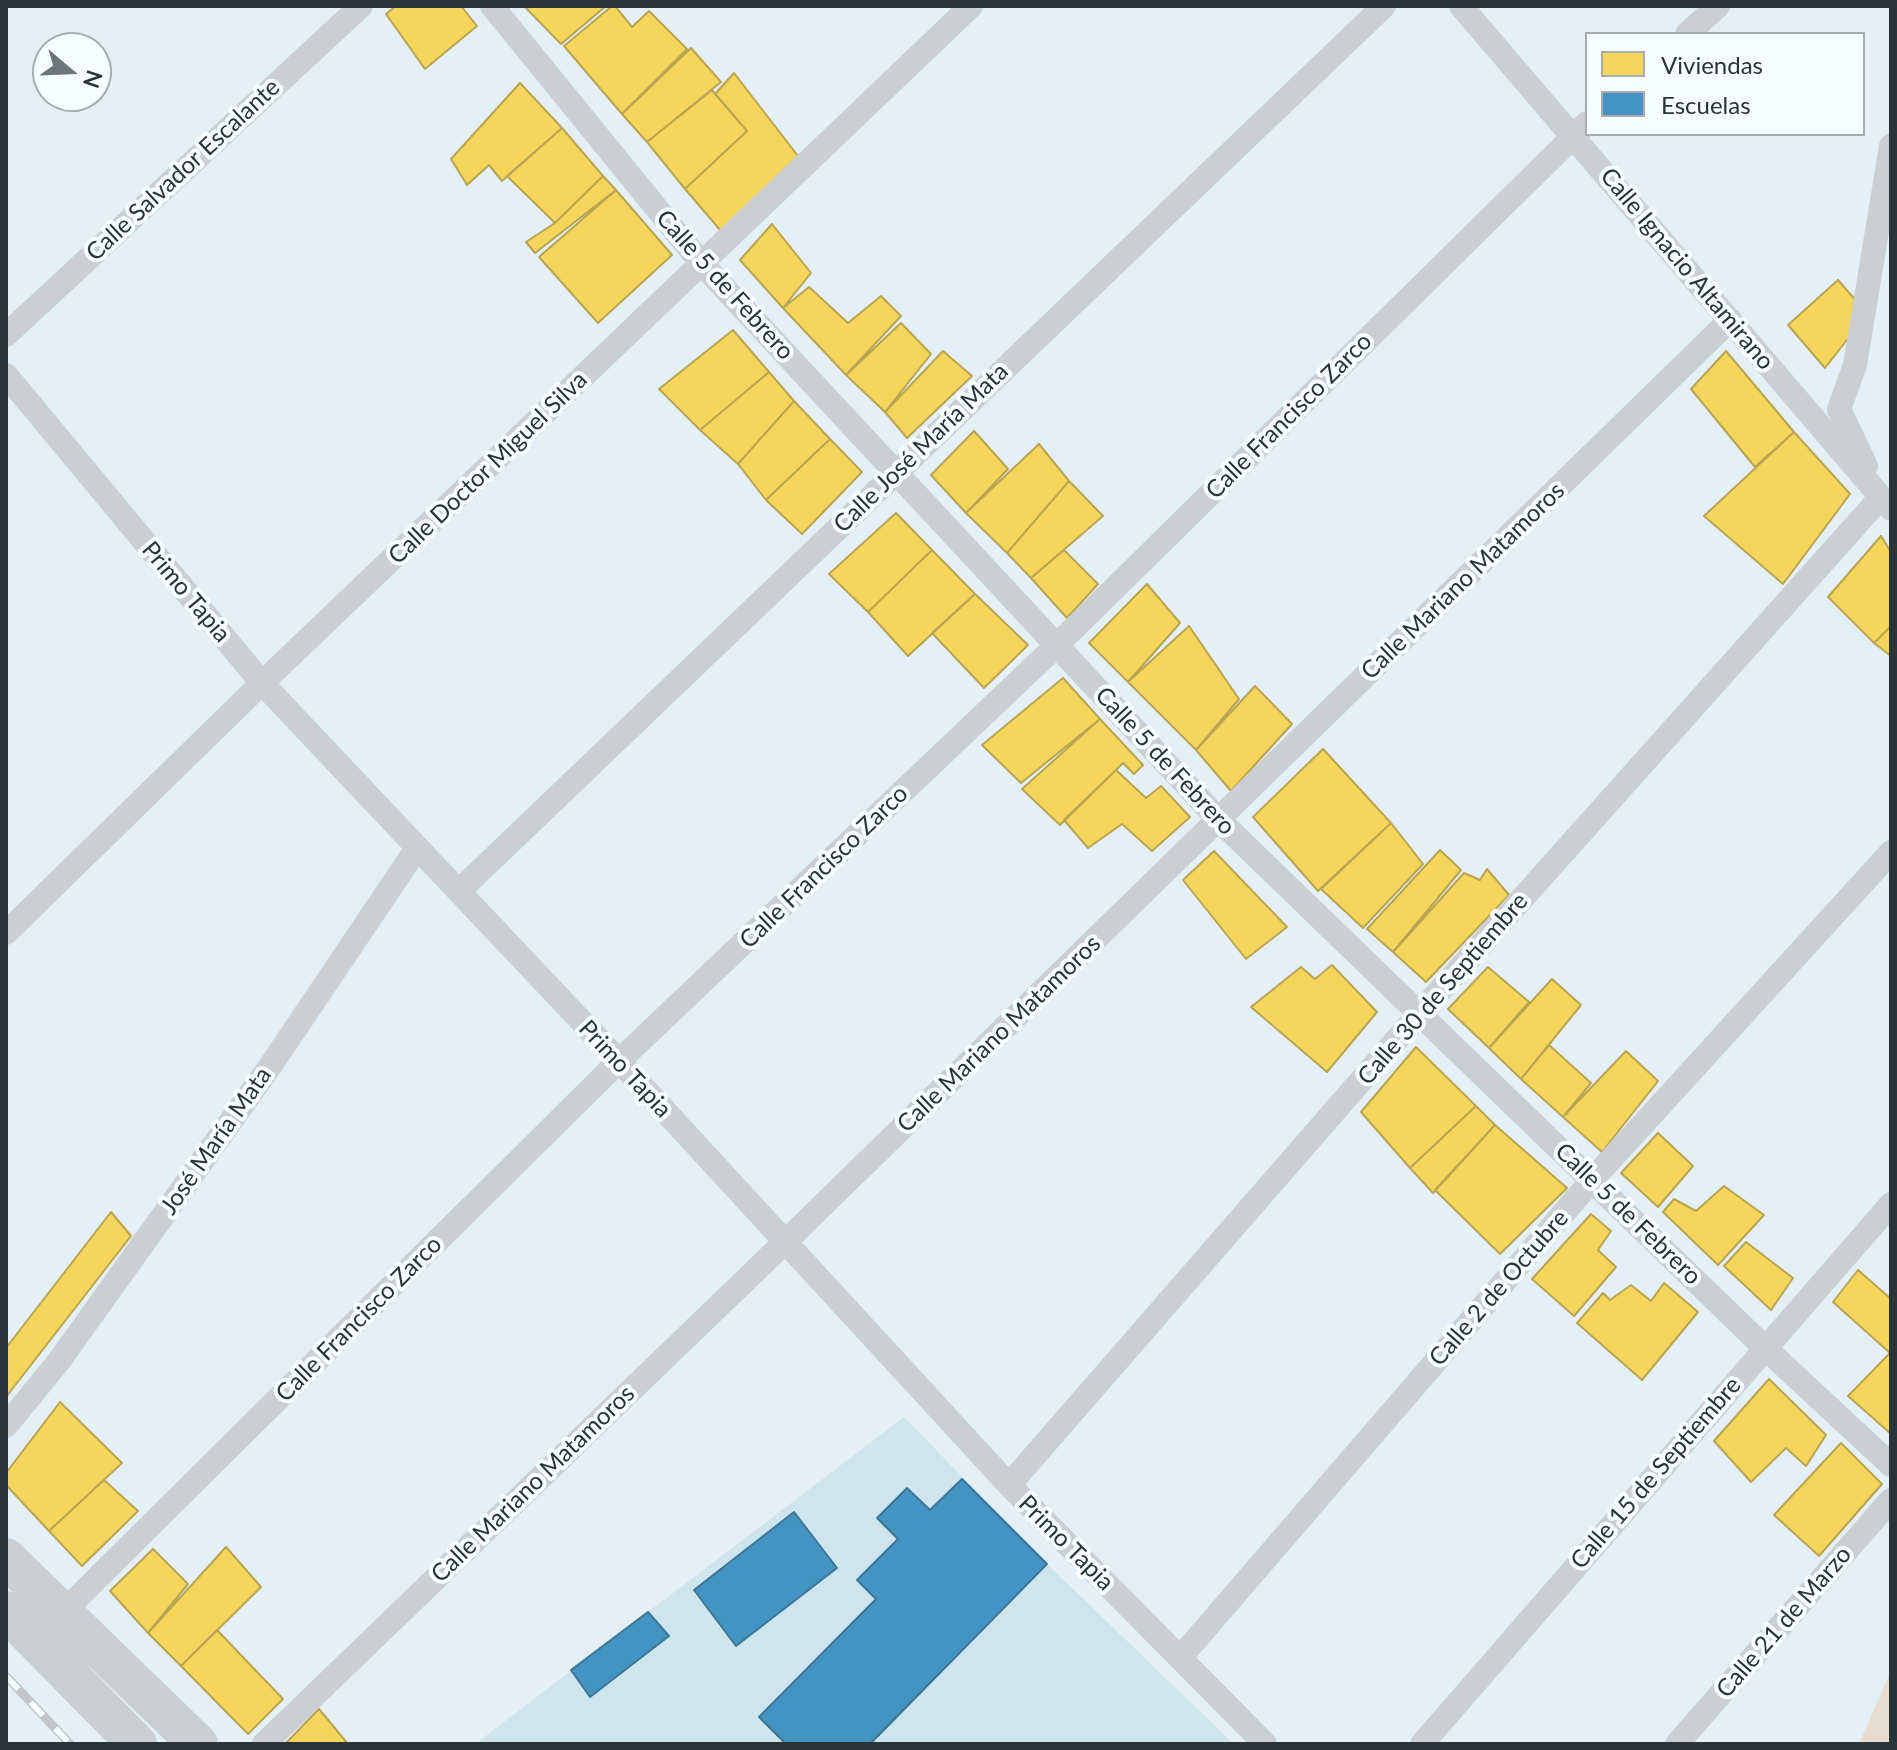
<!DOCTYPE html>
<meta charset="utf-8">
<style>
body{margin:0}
#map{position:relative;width:1897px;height:1750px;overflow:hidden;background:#e4f0f6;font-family:Lato,sans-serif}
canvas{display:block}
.frame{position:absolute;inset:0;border:8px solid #2a3337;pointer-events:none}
.legend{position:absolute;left:1585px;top:32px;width:280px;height:104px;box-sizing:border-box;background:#f8fdff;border:2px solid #a6acaf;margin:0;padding:10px 14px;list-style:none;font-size:24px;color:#2a3337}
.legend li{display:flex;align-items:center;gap:16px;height:40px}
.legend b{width:40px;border:2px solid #a6acaf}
.north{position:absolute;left:32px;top:32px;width:80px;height:80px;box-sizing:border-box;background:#f8fdff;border:2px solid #a6acaf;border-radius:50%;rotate:109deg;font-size:22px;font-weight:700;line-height:32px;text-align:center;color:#2a3337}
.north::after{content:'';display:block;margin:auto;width:28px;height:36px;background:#6b757a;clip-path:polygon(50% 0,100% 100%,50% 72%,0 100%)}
</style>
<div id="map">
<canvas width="1897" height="1750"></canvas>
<div class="frame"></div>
<ul class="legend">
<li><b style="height:22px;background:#f6d55c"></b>Viviendas</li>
<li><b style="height:22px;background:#4393c3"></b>Escuelas</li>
</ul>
<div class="north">N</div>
</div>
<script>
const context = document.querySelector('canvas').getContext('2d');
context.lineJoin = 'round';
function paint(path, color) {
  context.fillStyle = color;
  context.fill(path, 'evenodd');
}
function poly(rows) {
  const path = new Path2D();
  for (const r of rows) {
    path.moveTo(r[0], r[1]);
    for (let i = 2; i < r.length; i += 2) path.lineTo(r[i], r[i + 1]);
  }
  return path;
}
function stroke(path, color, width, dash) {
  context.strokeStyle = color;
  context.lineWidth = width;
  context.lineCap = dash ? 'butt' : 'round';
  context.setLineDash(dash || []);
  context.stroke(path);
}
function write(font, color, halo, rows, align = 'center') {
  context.font = font + ' Lato,sans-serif';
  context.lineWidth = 8;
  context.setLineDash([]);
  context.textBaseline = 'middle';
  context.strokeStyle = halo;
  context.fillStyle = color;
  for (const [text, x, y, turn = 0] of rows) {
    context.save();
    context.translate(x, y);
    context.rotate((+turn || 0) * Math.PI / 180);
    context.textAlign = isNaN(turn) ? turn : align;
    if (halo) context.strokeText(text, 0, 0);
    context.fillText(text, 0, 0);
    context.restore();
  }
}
paint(poly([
 [904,1417,1047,1564,1234,1744,475,1744]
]), '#cfe5ee');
paint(poly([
 [1891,1671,1891,1744,1859,1744]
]), '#e6ddd0');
const homes = poly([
 [396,6,461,6,477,26,425,69,386,14,396,6],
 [524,6,606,6,561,44,524,6],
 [612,6,615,6,632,27,649,11,687,49,622,114,564,46,612,6],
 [691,48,721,82,647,142,622,114,691,48],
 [734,73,798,156,721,231,685,189,747,131,715,94,734,73],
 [520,83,562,128,502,181,489,165,467,185,451,159,520,83],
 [712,90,747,131,685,189,647,142,712,90],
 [562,128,603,176,555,223,507,176,562,128],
 [603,176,616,190,535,253,526,242,555,223,603,176],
 [616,190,672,255,598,323,539,257,616,190],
 [772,224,811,273,783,308,740,260,772,224],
 [1838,280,1858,303,1857,327,1825,368,1788,325,1838,280],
 [809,287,848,323,881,296,901,316,846,375,783,308,809,287],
 [901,323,931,354,885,412,846,375,901,323],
 [733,330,769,372,700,430,659,389,733,330],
 [943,351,972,376,907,438,885,412,943,351],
 [1726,351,1794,432,1755,467,1691,389,1726,351],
 [769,372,794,401,738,464,700,430,769,372],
 [794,401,830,439,766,500,738,464,794,401],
 [974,431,1008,469,966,513,931,475,974,431],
 [1794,432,1850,494,1783,584,1704,516,1794,432],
 [830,439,862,472,802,534,766,500,830,439],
 [1039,444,1069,481,1007,553,966,513,1039,444],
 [1069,481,1103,516,1031,578,1007,553,1069,481],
 [896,513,932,550,868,612,829,574,896,513],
 [1881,536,1891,552,1891,626,1874,643,1828,597,1881,536],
 [932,550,975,594,908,656,868,612,932,550],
 [1064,550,1098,584,1067,618,1031,578,1064,550],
 [1147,584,1180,623,1128,682,1089,643,1147,584],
 [975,594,1028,645,984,688,932,633,975,594],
 [1189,626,1239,699,1196,750,1128,682,1189,626],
 [1891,626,1891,656,1874,643,1891,626],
 [1063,678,1100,719,1021,783,982,745,1063,678],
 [1255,686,1292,724,1231,791,1196,750,1255,686],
 [1100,719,1143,765,1134,774,1123,763,1060,825,1022,789,1100,719],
 [1323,749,1391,823,1318,891,1253,817,1323,749],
 [1116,770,1146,798,1161,786,1190,817,1152,851,1122,824,1088,848,1064,820,1116,770],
 [1391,823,1423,864,1363,928,1321,889,1391,823],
 [1440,850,1461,870,1393,952,1367,929,1440,850],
 [1214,851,1287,927,1246,959,1183,880,1214,851],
 [1487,869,1509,895,1426,982,1393,952,1464,873,1480,880,1487,869],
 [1332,965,1377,1012,1327,1072,1251,1007,1301,967,1315,979,1332,965],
 [1488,967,1529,1002,1489,1048,1448,1009,1488,967],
 [1552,979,1581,1005,1521,1079,1489,1048,1552,979],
 [1549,1045,1591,1083,1563,1117,1521,1079,1549,1045],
 [1416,1047,1476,1106,1410,1168,1361,1112,1416,1047],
 [1626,1051,1658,1081,1602,1152,1563,1117,1626,1051],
 [1476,1106,1495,1125,1433,1193,1410,1168,1476,1106],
 [1495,1125,1567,1188,1500,1254,1435,1190,1495,1125],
 [1658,1133,1693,1166,1658,1207,1621,1173,1658,1133],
 [1724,1186,1764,1215,1718,1265,1663,1212,1674,1199,1696,1211,1724,1186],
 [111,1212,131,1236,6,1397,6,1348,111,1212],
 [1591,1214,1611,1231,1598,1250,1616,1267,1574,1316,1532,1279,1591,1214],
 [1746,1242,1793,1278,1771,1310,1724,1266,1746,1242],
 [1858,1270,1891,1299,1890,1353,1833,1302,1858,1270],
 [1664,1283,1698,1312,1642,1380,1577,1323,1603,1293,1610,1300,1631,1285,1651,1301,1664,1283],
 [1891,1352,1891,1434,1848,1396,1891,1352],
 [1769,1379,1826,1435,1806,1466,1786,1448,1751,1482,1714,1441,1769,1379],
 [60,1402,122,1463,49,1531,6,1485,6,1473,60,1402],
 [1841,1443,1882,1484,1819,1556,1774,1515,1841,1443],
 [104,1480,138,1511,82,1566,49,1531,104,1480],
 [226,1547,261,1587,181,1666,148,1633,226,1547],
 [153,1549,188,1584,148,1633,110,1591,153,1549],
 [217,1630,283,1699,248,1734,181,1666,217,1630],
 [319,1709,348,1744,285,1744,319,1709]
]);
paint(homes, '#f6d55c');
stroke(homes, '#b9a451', 2);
const schools = poly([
 [962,1479,1047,1564,870,1744,786,1744,759,1717,876,1599,857,1580,898,1539,877,1518,907,1488,930,1510,962,1479],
 [794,1512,837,1568,736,1646,694,1590,794,1512],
 [648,1612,669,1636,590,1697,571,1670,648,1612]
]);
paint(schools, '#4393c3');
stroke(schools, '#3c7699', 2);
stroke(poly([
 [492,6,702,264,1219,820,1765,1348,1891,1465],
 [1461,6,1891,509],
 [1687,34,1718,6],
 [6,335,361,6],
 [6,375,262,683,619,1061,1009,1485,1265,1744],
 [1866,466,1839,409,1855,365,1891,146],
 [459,891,1384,6],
 [6,933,262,683,971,6],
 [6,1426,59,1361,271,1065,417,848],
 [1009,1485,1419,1014,1881,497],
 [63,1612,619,1061,1057,645,1587,123],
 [1180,1658,1593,1179,1891,852],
 [264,1744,784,1243,1730,320],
 [1422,1744,1891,1204],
 [1677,1744,1891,1500]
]), '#cccfd1', 24);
stroke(poly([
 [6,1558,198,1744],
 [6,1611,137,1744]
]), '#cccfd1', 40);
const rail = poly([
 [6,1676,70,1744]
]);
stroke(rail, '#c2c5c6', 9);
stroke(rail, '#f8fdff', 6, [18]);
write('24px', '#2a3337', '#f8fdff', [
 ["Calle Salvador Escalante",183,170,-43],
 ["Calle Ignacio Altamirano",1687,269,50],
 ["Calle 5 de Febrero",725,285,48],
 ["Calle Francisco Zarco",1289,416,-45],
 ["Calle José María Mata",921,448,-44],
 ["Calle Doctor Miguel Silva",488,468,-44],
 ["Calle Mariano Matamoros",1463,581,-44],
 ["Primo Tapia",186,592,50],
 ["Calle 5 de Febrero",1165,761,47],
 ["Calle Francisco Zarco",824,867,-44],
 ["Calle 30 de Septiembre",1443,989,-49],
 ["Calle Mariano Matamoros",999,1034,-44],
 ["Primo Tapia",625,1069,47],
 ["José María Mata",216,1141,-55],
 ["Calle 5 de Febrero",1628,1214,44],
 ["Calle 2 de Octubre",1499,1288,-49],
 ["Calle Francisco Zarco",359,1319,-45],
 ["Calle 15 de Septiembre",1656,1473,-49],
 ["Calle Mariano Matamoros",533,1484,-44],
 ["Primo Tapia",1066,1543,45],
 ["Calle 21 de Marzo",1784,1622,-49]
]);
</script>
